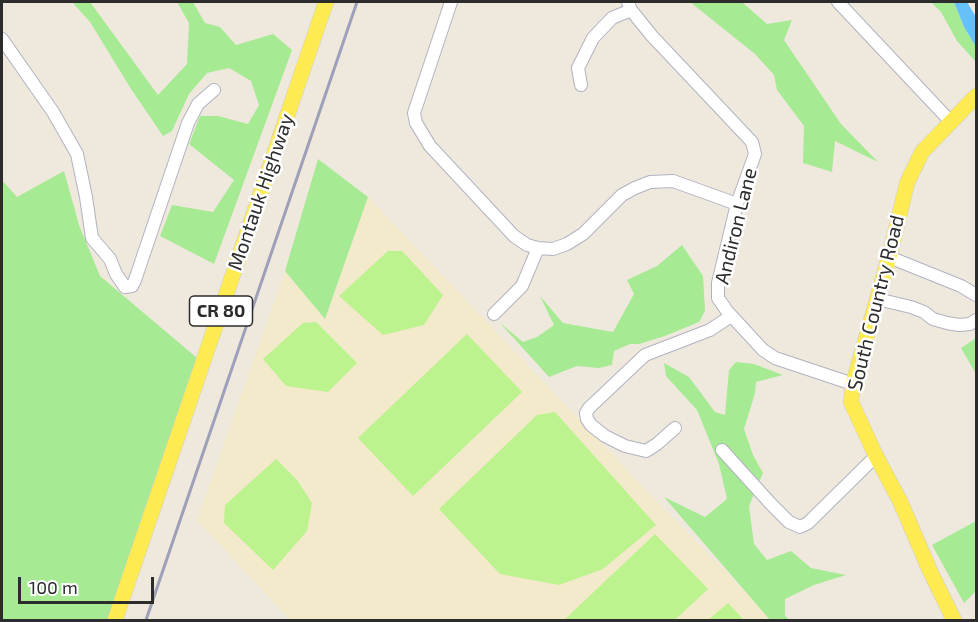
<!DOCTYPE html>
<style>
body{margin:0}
#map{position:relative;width:978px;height:622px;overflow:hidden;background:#efe9dd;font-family:"Exo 2",sans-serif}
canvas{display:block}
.frame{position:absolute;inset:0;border:3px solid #2c2c2c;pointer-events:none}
.scale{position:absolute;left:18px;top:577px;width:136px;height:27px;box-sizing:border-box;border:3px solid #2c2c2c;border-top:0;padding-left:8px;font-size:18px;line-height:21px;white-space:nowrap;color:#2c2c2c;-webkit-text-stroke:4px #fff;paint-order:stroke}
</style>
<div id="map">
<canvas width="978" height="622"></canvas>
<div class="frame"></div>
<div class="scale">100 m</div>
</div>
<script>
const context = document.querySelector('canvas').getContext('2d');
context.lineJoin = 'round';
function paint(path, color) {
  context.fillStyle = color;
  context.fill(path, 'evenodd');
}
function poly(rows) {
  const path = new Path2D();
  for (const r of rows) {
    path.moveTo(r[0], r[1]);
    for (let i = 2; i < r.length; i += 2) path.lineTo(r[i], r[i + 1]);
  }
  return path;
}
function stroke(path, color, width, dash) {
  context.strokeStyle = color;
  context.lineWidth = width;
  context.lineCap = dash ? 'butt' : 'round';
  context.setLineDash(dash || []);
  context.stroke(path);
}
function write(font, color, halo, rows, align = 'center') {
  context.font = font + ' "Exo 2",sans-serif';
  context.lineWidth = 5;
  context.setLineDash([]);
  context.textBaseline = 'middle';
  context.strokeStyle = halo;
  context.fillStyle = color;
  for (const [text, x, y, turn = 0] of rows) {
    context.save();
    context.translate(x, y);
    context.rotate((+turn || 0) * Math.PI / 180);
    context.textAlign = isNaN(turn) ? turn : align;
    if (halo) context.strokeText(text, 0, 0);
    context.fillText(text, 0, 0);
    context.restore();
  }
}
paint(poly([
 [368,197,666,511,773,620,290,620,197,520,285,271,325,319]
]), '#f2eacb');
paint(poly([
 [72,2,90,2,158,95,187,64,189,23,177,2,193,2,205,23,220,27,236,45,273,34,292,50,214,264,160,236,172,205,213,212,234,180,189,144,200,116,218,116,248,124,259,105,251,81,229,68,207,73,189,94,172,131,163,136,131,89,90,22],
 [690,2,742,2,767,24,792,20,784,40,841,124,878,162,835,141,832,172,803,163,804,126,777,90,774,75,755,54],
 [931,2,954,2,964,27,976,47,976,62,957,41,941,12],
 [318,159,368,197,325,319,285,271],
 [64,171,79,225,100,276,203,363,115,620,2,620,2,180,17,197],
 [682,245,703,276,705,311,699,322,665,336,639,344,630,344,614,351,612,365,599,368,577,366,549,377,500,323,523,342,537,337,554,325,540,296,563,323,613,332,634,294,627,280,657,266],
 [976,338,976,374,961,348],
 [736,362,754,364,783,375,756,382,755,393,744,429,753,455,763,473,749,506,754,544,767,560,791,551,811,568,846,575,814,585,785,599,785,616,790,620,770,620,664,497,705,517,727,499,719,464,697,410,666,376,664,363,689,377,715,412,725,415,729,370],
 [976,521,976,591,964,603,932,545]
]), '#a7ea94');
paint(poly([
 [388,251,402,251,443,295,424,325,383,335,339,296],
 [316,322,357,363,328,392,286,386,263,359,303,323],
 [467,334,522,392,413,496,358,438],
 [555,412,656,525,603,569,559,585,500,574,439,509,537,415],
 [276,459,297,480,312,503,307,531,273,570,224,523,225,505],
 [655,534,708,589,675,620,564,620],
 [728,603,744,620,708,620]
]), '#bcf38f');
paint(poly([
 [954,2,967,2,976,17,976,47,964,27]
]), '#66c1fa');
const minor = poly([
 [451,2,414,113,416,123,430,146,514,236,527,245,538,248],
 [628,2,631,10,652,36,752,142,755,154,737,204,718,283,718,298,727,311,763,350,775,358,853,384],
 [838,2,951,122],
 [2,39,53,112,77,154,86,197,92,238,110,259,116,274,125,287,132,286,135,280,188,123,198,104,214,90],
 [581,85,578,68,593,38,612,18,631,10],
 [889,257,961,286,976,295],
 [877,299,911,307,924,312,933,319,947,323,959,325,970,324,976,320],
 [494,314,522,286,538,248,553,249,567,244,583,234,622,195,635,188,650,182,673,181,737,204],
 [675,428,657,444,646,451,625,446,605,436,591,425,587,419,586,413,589,408,645,355,710,330,731,316],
 [722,450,771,504,789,522,800,527,808,523,876,456]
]);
const major = poly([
 [115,620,326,2],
 [954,620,930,571,900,501,876,456,851,402,853,384,891,250,907,183,922,152,976,96]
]);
stroke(minor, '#b1b2c1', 14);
stroke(major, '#ccc', 16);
stroke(minor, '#fff', 12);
stroke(major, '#feeb52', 15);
stroke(poly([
 [146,620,357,2]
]), '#9e9fb8', 3);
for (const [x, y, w] of [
 [221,311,63]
]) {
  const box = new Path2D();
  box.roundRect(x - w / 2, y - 15, w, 30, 4.5);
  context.fillStyle = '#fff';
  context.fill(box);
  stroke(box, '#2c2c2c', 1.5);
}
write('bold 18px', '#2c2c2c', null, [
 ["CR 80",221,311]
]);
write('20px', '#2c2c2c', '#fff', [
 ["Montauk Highway",261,192,-71],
 ["Andiron Lane",736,226,-76],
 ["South Country Road",876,303,-76]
]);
</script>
